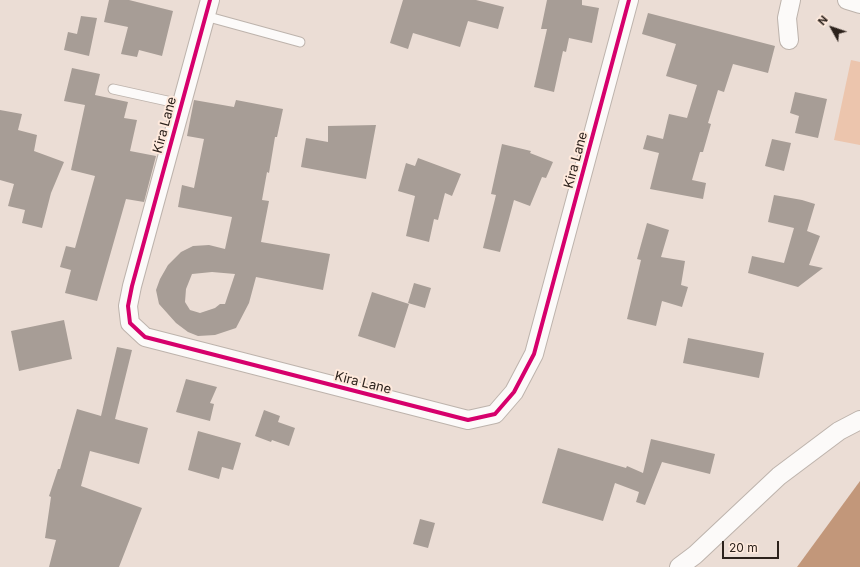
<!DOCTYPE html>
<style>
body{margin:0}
#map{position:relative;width:860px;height:567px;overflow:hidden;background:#ebddd5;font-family:Inter,sans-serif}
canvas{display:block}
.north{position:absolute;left:812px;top:8px;width:40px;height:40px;-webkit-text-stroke:3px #ffeadd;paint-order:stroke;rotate:310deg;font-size:11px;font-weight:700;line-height:16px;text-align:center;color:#2c221c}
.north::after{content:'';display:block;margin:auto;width:14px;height:18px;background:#2c221c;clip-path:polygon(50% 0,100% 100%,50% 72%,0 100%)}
.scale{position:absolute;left:722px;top:541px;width:57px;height:18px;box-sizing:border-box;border:2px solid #2c221c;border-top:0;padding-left:5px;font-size:12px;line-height:14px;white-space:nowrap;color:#2c221c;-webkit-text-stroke:3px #ffeadd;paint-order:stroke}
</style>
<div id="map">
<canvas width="860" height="567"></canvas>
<div class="north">N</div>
<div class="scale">20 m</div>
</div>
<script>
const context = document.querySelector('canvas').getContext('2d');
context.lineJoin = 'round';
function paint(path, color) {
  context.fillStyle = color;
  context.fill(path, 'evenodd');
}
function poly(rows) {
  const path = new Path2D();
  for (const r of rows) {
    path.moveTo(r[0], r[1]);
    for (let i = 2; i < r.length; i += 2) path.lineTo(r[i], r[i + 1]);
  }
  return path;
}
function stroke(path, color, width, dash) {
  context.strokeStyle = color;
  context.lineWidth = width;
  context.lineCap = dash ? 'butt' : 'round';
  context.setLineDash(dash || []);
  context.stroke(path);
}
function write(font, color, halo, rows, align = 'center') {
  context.font = font + ' Inter,sans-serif';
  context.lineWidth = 4;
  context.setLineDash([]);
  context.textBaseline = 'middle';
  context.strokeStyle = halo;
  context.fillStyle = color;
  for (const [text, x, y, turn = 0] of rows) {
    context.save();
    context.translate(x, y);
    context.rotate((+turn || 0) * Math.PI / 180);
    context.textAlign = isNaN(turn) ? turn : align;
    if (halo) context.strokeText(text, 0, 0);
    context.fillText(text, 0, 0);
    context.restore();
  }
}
paint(poly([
 [851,60,860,62,860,145,834,140]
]), '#ecc5ad');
paint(poly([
 [860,481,860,567,797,567]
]), '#c2977a');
paint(poly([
 [109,0,129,0,173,11,162,56,139,50,137,57,121,54,128,27,104,22],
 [403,0,476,0,504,7,498,29,468,21,460,47,413,33,408,49,390,43],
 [547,0,582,0,582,5,599,8,592,43,569,38,566,52,563,51,554,92,534,87,547,29,541,29],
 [648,13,775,46,768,73,733,64,724,92,718,90,708,123,711,124,703,152,700,152,692,180,706,183,703,199,650,189,659,153,643,149,647,135,663,139,669,114,687,118,697,85,666,76,676,44,642,34],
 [81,16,97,18,89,56,64,50,68,32,77,34],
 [72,68,100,74,95,95,128,102,124,118,137,120,130,151,156,156,144,202,126,199,97,301,65,293,71,270,60,267,66,246,75,248,95,176,71,170,85,105,64,101],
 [795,92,827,99,818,138,795,133,799,116,790,113],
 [194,100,234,107,236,100,283,109,277,137,275,137,269,173,267,172,262,200,269,201,261,242,330,254,323,290,256,277,249,303,236,328,215,335,198,336,188,332,176,323,159,304,156,290,160,279,168,265,181,252,193,246,209,245,225,249,232,217,178,207,182,185,194,188,204,139,187,136],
 [212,272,235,274,225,304,220,304,215,308,200,313,190,310,185,302,186,289,192,274],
 [0,110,22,114,18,130,37,135,34,151,64,162,51,193,42,228,22,223,25,210,8,206,14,184,0,180],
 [376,125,366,179,301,167,306,138,328,142,328,126],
 [772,139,791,143,784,171,765,166],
 [502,144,531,151,530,153,553,162,546,178,542,177,530,206,514,200,500,252,483,248,496,195,491,194],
 [418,158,461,174,452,196,445,193,438,220,434,219,429,242,406,236,415,196,398,191,406,163,415,166],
 [774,195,802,200,815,204,807,231,820,236,809,265,823,268,798,287,748,273,752,256,784,263,794,228,768,222],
 [647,223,669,230,661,257,685,261,681,285,688,287,682,307,662,301,656,326,627,319,641,260,637,259],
 [414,283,431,288,425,308,408,303],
 [372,292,409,304,395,348,358,336],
 [64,320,72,359,19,371,11,331],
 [688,338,764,353,759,378,683,363],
 [117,347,132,350,115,419,148,428,139,464,90,451,81,486,142,508,119,567,49,567,56,540,45,538,51,497,49,496,58,469,60,469,77,409,101,416],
 [186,379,217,387,210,403,214,404,210,421,176,412],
 [264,410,280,416,278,422,295,428,289,446,272,440,271,442,255,436],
 [198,431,241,443,233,470,222,467,219,479,188,470],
 [651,439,715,454,710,474,662,462,645,505,636,502,639,492,615,483,603,521,542,503,558,448,626,468,627,466,643,473],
 [420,519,435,523,428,548,413,544]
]), '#a79d96');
const lane = poly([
 [205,16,300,42],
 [113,89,181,104]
]);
const street = poly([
 [210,0,132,286,128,306,130,323,145,337,468,420,495,414,514,392,534,354,629,0],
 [847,0,860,4],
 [789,40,787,18,791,0],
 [679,567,695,555,779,476,839,431,860,420]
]);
stroke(lane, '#bdb3ac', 11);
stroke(street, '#bdb3ac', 20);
stroke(lane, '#fcfaf9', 9);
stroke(street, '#fcfaf9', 18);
stroke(poly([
 [210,0,132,286,128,306,130,323,145,337,468,420,495,414,514,392,534,354,629,0]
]), '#d6006c', 4);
write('13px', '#2c221c', '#ffeadd', [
 ["Kira Lane",165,125,-75],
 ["Kira Lane",576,160,-75],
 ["Kira Lane",363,383,14]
]);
</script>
